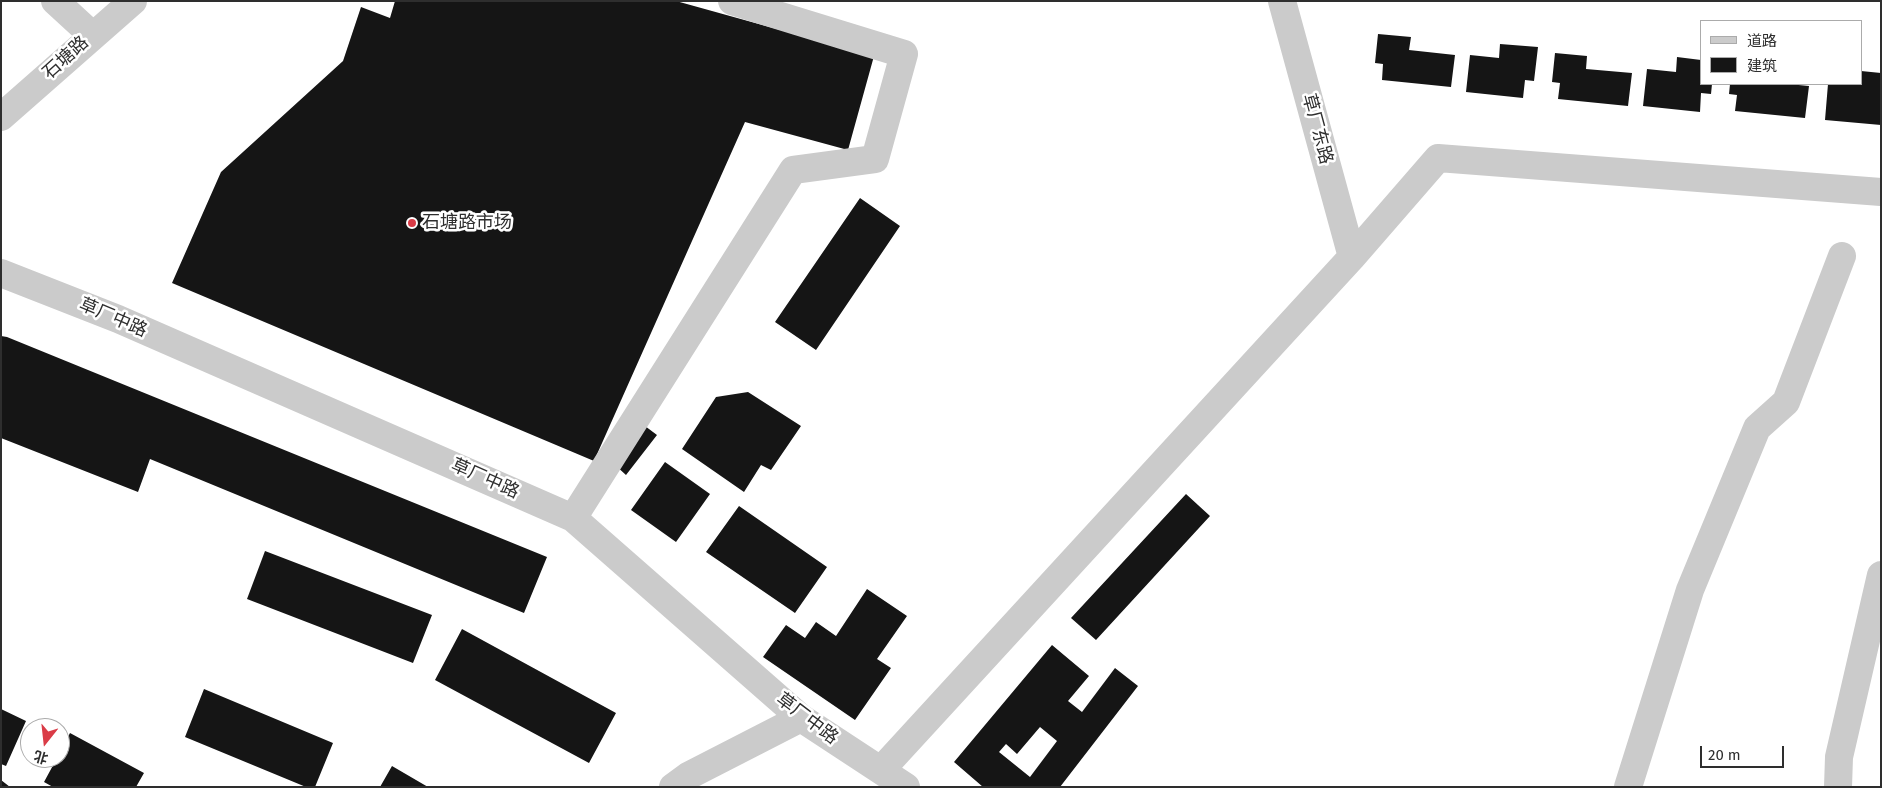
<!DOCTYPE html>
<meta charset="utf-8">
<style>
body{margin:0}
#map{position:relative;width:1882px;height:788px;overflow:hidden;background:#fff;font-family:"Fira Sans","Noto Sans SC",sans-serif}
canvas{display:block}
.frame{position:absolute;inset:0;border:2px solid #2e2e2e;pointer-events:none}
.legend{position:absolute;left:1700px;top:20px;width:162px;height:65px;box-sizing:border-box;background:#fff;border:1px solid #ababab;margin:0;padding:6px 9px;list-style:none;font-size:15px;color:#2e2e2e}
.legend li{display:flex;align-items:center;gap:10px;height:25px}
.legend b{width:25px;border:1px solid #ababab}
.north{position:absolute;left:20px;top:718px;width:50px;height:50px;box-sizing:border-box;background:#fff;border:1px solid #ababab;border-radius:50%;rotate:196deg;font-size:14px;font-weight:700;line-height:20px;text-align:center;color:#2e2e2e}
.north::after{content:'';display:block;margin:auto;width:18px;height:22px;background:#da3c47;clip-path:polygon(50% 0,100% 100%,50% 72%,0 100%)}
.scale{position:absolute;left:1700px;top:746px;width:84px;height:22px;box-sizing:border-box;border:2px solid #2e2e2e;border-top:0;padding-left:6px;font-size:15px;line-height:18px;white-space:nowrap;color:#2e2e2e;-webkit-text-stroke:4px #fff;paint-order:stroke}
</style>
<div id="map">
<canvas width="1882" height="788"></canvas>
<div class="frame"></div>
<ul class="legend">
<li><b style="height:6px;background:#cbcbcb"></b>道路</li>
<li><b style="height:14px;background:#151515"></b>建筑</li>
</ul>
<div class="north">北</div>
<div class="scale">20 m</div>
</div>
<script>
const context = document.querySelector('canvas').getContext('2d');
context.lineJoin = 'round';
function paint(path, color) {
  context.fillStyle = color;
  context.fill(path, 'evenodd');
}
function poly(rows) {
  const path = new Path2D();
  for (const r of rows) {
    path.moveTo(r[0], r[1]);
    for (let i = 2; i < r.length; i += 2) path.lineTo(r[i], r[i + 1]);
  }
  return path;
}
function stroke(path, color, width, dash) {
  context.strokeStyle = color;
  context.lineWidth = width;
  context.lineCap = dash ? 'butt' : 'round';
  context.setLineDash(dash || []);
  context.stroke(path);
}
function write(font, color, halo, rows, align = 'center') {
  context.font = font + ' "Fira Sans","Noto Sans SC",sans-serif';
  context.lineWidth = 5;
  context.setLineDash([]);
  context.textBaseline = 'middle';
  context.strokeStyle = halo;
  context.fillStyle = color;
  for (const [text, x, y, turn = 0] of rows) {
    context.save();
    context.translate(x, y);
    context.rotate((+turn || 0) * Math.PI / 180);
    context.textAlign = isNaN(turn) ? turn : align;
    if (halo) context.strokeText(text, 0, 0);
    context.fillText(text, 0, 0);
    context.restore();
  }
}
paint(poly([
 [395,1,676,1,874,56,848,150,745,122,594,461,172,283,221,172,343,61,361,7,390,18],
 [1378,34,1411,37,1409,50,1455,55,1451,87,1382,80,1383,64,1375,63],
 [1500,44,1538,47,1534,81,1525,80,1523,98,1466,92,1470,55,1499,58],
 [1555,53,1587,56,1586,69,1632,73,1628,106,1558,99,1560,83,1552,82],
 [1677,57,1701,60,1701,84,1712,84,1711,94,1701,93,1700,112,1643,106,1647,69,1676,72],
 [1861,71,1881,73,1881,125,1825,120,1828,84,1857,85,1857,84,1861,84],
 [1730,84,1788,84,1809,86,1805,118,1735,111,1737,95,1729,94],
 [860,198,900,226,816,350,775,322],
 [1,336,7,337,547,557,524,613,150,459,138,492,1,438],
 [748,392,801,426,771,470,761,465,744,492,682,449,716,397],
 [645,426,657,435,626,475,615,465],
 [665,462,710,494,676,542,631,510],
 [1186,494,1210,516,1096,640,1071,618],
 [739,506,827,567,795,613,706,552],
 [265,551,432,615,413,663,247,599],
 [867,589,907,616,877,659,891,668,855,720,763,657,786,625,805,638,816,622,836,636],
 [462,629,616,713,589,763,435,680],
 [1052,645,1089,676,1068,701,1082,712,1115,668,1138,686,1060,787,983,787,954,762],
 [1040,727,1057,741,1030,777,999,752,1006,744,1017,754],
 [204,689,333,743,315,787,306,787,185,737],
 [1,709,26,721,6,766,1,764],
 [70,733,144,773,136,787,53,787,44,782,57,758,60,758,60,752],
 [392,766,428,787,380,787],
 [1,780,10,787,1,787]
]), '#151515');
stroke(poly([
 [55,1,92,35],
 [1282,1,1352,257],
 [1,117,133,1],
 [1,273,118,319,573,518,801,718,906,787],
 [573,518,793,170,875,159,904,54,732,1],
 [881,770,1352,257,1438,158,1881,192],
 [673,787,688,776,801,718],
 [1628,787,1690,590,1757,428,1786,402,1842,256],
 [1838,787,1839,757,1881,575]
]), '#cbcbcb', 28);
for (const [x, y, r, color] of [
 [412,223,5,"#da3c47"]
]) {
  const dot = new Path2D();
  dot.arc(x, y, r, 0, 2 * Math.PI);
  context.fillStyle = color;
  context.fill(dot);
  stroke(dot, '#fff', 2);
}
write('18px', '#2e2e2e', '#fff', [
 ["石塘路",66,58,-42],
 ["草厂东路",1317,129,75],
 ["草厂中路",113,318,23],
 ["草厂中路",485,479,24],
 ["草厂中路",807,719,37]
]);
write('18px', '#2e2e2e', '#fff', [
 ["石塘路市场",422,223]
], 'left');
</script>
